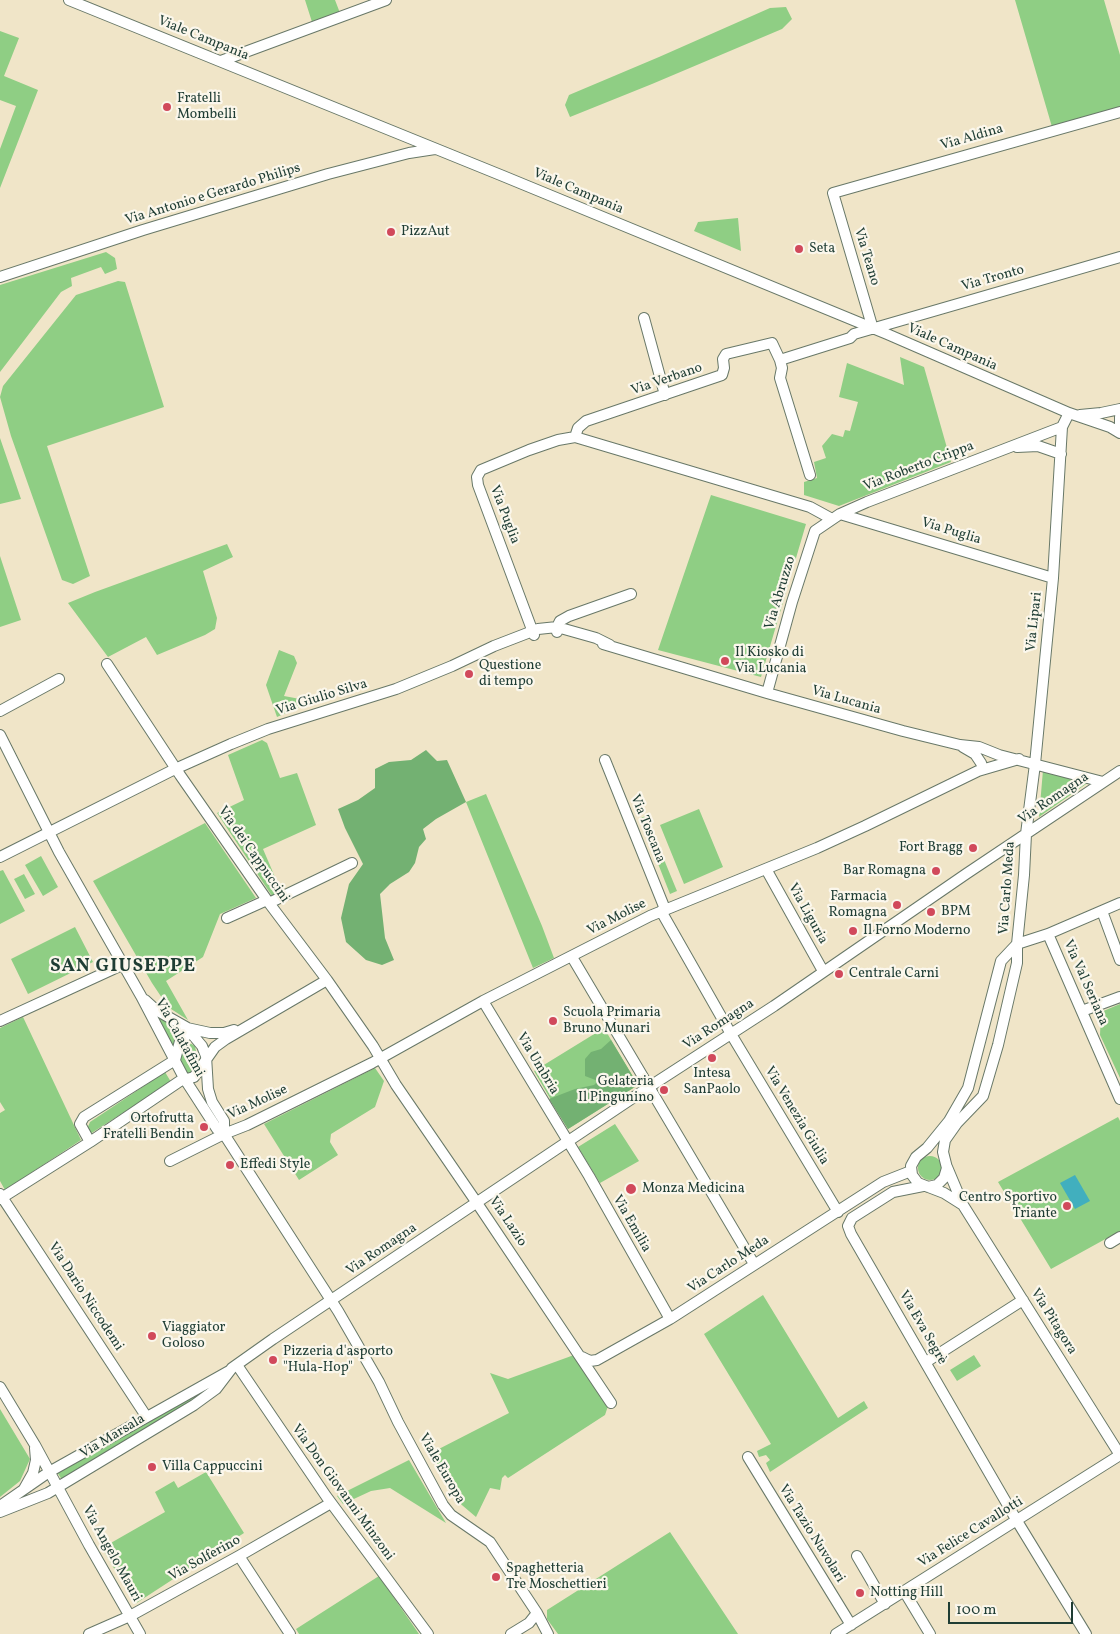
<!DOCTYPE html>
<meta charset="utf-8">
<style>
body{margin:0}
#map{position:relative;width:1120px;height:1634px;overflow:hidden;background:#f0e5c8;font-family:Vollkorn,serif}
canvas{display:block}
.scale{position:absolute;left:948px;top:1602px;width:125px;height:22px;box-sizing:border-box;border:2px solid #1f3d34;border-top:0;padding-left:6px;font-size:15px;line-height:18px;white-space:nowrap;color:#1f3d34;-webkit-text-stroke:4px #fbf7ec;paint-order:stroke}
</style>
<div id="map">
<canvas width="1120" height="1634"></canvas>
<div class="scale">100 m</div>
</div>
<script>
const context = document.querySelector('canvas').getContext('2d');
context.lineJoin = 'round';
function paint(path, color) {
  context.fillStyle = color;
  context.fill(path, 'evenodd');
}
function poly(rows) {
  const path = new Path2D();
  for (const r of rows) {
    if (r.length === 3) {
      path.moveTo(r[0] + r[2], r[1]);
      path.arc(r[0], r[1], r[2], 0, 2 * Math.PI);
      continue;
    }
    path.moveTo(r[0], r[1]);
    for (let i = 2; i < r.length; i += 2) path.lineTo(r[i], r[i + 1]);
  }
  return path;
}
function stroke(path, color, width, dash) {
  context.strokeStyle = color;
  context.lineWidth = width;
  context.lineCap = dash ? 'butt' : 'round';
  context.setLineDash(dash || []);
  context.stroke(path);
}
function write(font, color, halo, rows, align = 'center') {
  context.font = font + ' Vollkorn,serif';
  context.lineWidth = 4.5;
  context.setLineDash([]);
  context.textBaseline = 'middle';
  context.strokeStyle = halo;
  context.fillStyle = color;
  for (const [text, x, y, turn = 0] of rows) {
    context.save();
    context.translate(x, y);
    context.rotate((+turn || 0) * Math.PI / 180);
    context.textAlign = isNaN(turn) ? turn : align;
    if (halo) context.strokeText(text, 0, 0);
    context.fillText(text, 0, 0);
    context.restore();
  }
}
paint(poly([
 [305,0,335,0,340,13,312,22],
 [1015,0,1104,0,1120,55,1120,108,1052,127],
 [786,7,792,19,782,29,652,84,570,117,565,105,569,95,659,57,770,8],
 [0,31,19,38,4,76,38,90,0,188,0,149,16,106,0,100],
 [738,218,741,251,694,231,698,222],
 [106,252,115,258,117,269,105,274,101,267,71,278,72,286,61,292,0,372,0,285],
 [118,281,125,282,164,407,47,446,90,576,73,584,62,580,11,436,0,397,3,386,76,295],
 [900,357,924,367,951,462,839,506,804,495,804,482,817,478,814,462,826,458,822,446,832,434,843,437,845,430,850,431,858,402,839,397,847,363,904,385],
 [0,438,21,499,0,504],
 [711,495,806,524,761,677,658,650],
 [227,544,233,557,203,571,217,618,215,629,205,635,157,655,146,637,108,657,68,603,95,592],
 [0,556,21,620,0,627],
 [279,650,294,656,297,663,284,696,300,699,302,706,277,717,266,685],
 [262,740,267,743,280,778,297,773,316,825,263,849,281,891,272,896,217,813,244,800,228,755],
 [1043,770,1089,782,1039,817],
 [486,794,542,926,554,958,533,968,466,802],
 [699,809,723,867,684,884,660,825],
 [646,816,677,891,670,894,640,818],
 [205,823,256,898,220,914,203,957,166,981,188,1020,168,1007,152,983,93,881],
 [41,856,58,887,43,896,25,865],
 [3,870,25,911,0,924,0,871],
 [24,874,35,894,25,899,14,879],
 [75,927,93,962,28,994,11,959],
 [1120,1004,1120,1078,1100,1035,1101,1012],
 [153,1012,185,1031,173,1047],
 [23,1017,81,1140,5,1190,0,1181,0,1113,5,1110,0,1102,0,1028],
 [604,1028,638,1085,568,1129,534,1071],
 [188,1042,195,1046,198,1062,198,1066,190,1074,186,1073,181,1060,181,1052,184,1044],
 [375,1068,384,1081,375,1107,331,1134,330,1142,338,1155,299,1180,264,1124],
 [165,1072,171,1082,90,1134,87,1129,90,1122],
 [1118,1117,1120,1121,1120,1231,1051,1269,998,1182],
 [615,1124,639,1161,600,1183,578,1147],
 [930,1168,12],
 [763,1295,838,1418,864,1401,868,1408,770,1472,766,1463,770,1460,766,1455,759,1457,757,1451,771,1444,704,1334],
 [574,1355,608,1406,605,1415,508,1478,505,1475,502,1478,500,1490,490,1488,476,1517,456,1500,431,1453,509,1413,490,1373,508,1379],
 [974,1355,981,1366,957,1381,950,1370],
 [196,1395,197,1398,62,1480,57,1472],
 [0,1409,30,1459,20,1481,0,1497],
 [409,1460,446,1523,390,1488,371,1491,343,1504,337,1496],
 [206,1472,244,1533,135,1604,102,1548,165,1512,155,1492,174,1481,178,1488],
 [670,1532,738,1634,558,1634,547,1619,547,1610],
 [379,1576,419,1634,299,1634,296,1629]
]), '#8fce84');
paint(poly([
 [426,750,437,761,447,760,466,802,436,819,423,829,426,839,419,847,415,863,409,872,390,884,380,894,385,938,394,960,382,965,366,960,346,942,341,918,349,884,363,864,345,828,338,809,358,800,375,788,375,769,389,762,411,760],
 [611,1040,638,1085,568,1129,549,1099,575,1089,594,1085,598,1081,585,1076,585,1059,591,1052,601,1049]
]), '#73b172');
paint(poly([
 [1075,1175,1090,1201,1075,1209,1060,1183]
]), '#41afbe');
const minor = poly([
 [69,0,503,176,887,334,1069,413,1110,427,1120,433],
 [221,61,386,0],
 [0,277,143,230,328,174,409,153,435,149],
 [644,318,665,395],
 [873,329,833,193,1120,112],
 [780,360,850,338,854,334,1120,257],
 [1080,415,1101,413,1120,409],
 [1120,417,1120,430],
 [575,437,578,428,586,421,722,375,724,368,723,359,726,354,772,343,780,360,782,368,780,378,810,475],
 [1017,447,1038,446,1061,454],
 [840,514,1053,578],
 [557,632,557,627,560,621,569,616,631,594],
 [534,635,478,485,477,477,481,470,529,450,558,440,575,437,810,507,832,519],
 [603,644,767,693,903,731,960,745,979,747,999,755,1103,782],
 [107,664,180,775,269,903,327,980,373,1046,396,1085,477,1203,611,1403],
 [767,693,792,602,815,531,840,514,867,502,1062,427],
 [0,711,59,679],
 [0,735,59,852,141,996,184,1078,217,1129,224,1134,338,1311,379,1382,398,1422,443,1505,451,1515,490,1542,537,1613,548,1634],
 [963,747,975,754,981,763,983,769],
 [605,760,665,909],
 [0,857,175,769,231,744,268,729,396,689,452,666,494,646,538,629,557,627,596,638,610,645],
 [766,869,823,971],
 [269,903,352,863],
 [661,911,731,1034,838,1212],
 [1102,911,1120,960],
 [227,918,267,900],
 [1048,934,1120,1099],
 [572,957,754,1264],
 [145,1000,156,1010,186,1027,202,1046,206,1056,208,1089,212,1102,224,1121,224,1134],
 [483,1001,589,1176,670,1319],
 [1082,1011,1120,997],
 [0,1021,122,965],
 [187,1028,210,1033,224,1033,234,1030],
 [175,1060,180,1041,187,1035,196,1031],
 [90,1142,80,1124,84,1117,175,1060],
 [170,1161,224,1134,247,1125,372,1063,483,1001,650,916,817,848,865,826,978,771,1019,759],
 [947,1167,963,1205,1120,1455],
 [923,1186,893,1192,852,1218,848,1226,851,1234,1017,1521,1086,1634],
 [928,1187,937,1185,944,1178,947,1168,943,1152,945,1140,957,1123,983,1096,998,1045,1017,963,1017,944,1024,875,1026,834,1035,764,1053,578,1062,427,1069,413],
 [0,1194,146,1416],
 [0,1199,90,1142,180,1081,194,1077,215,1047,226,1039,327,980],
 [963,1205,944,1193,918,1183,912,1175,911,1166,916,1157,927,1148,949,1121,968,1088,1001,961,1017,944,1048,934,1120,903],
 [1110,1243,1120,1237],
 [582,1357,590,1361,597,1360,670,1319,883,1182,911,1171],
 [926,1362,1023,1300],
 [237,1365,326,1496,428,1634],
 [0,1387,35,1445,89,1545,140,1634],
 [748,1457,851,1625],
 [24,1489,33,1473,36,1460,35,1448],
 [0,1506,49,1472,229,1371],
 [0,1512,48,1493,194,1405,216,1389,232,1368,273,1339,649,1087,774,1006,966,874,1120,771],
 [239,1556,290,1634],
 [857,1556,885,1604],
 [904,1591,930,1634],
 [89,1634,130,1616,239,1556,331,1503],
 [511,1634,529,1623,537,1613],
 [836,1634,1120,1455]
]);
stroke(minor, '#687868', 12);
stroke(minor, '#fff', 10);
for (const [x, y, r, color] of [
 [167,107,5,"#d1495b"],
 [391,232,5,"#d1495b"],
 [799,249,5,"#d1495b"],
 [725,661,5,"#d1495b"],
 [469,674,5,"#d1495b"],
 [973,848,5,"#d1495b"],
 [936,871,5,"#d1495b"],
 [897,905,5,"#d1495b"],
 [931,912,5,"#d1495b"],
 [853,931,5,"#d1495b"],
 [839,974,5,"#d1495b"],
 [553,1021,5,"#d1495b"],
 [712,1058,5,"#d1495b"],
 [664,1090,5,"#d1495b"],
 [204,1127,5,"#d1495b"],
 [230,1165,5,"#d1495b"],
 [631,1189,6,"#d1495b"],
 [1067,1206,5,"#d1495b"],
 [152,1336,5,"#d1495b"],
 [273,1360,5,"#d1495b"],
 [152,1467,5,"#d1495b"],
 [496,1577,5,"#d1495b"],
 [860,1593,5,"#d1495b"]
]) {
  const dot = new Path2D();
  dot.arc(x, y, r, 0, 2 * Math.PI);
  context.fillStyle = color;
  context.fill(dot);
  stroke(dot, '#fbf7ec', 2);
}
write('14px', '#1f3d34', '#fbf7ec', [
 ["Viale Campania",203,39,22],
 ["Via Aldina",972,138,-16],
 ["Viale Campania",578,192,23],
 ["Via Antonio e Gerardo Philips",213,195,-17],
 ["Via Teano",866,257,73],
 ["Via Tronto",993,279,-16],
 ["Viale Campania",952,348,24],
 ["Via Verbano",667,380,-19],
 ["Via Roberto Crippa",919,467,-21],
 ["Via Puglia",504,515,69],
 ["Via Puglia",951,532,17],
 ["Via Abruzzo",781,593,-73],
 ["Via Lipari",1035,622,-84],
 ["Via Giulio Silva",322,698,-17],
 ["Via Lucania",846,701,16],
 ["Via Romagna",1054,799,-34],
 ["Via Toscana",647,829,68],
 ["Via dei Cappuccini",253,855,55],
 ["Via Carlo Meda",1008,888,-86],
 ["Via Liguria",807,914,61],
 ["Via Molise",617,918,-27],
 ["Via Val Seriana",1085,983,66],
 ["Via Romagna",719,1025,-33],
 ["Via Calatafimi",179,1038,61],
 ["Via Umbria",537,1064,59],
 ["Via Molise",258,1103,-25],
 ["Via Venezia Giulia",796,1116,59],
 ["Via Lazio",507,1222,56],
 ["Via Emilia",631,1224,60],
 ["Via Romagna",382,1250,-34],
 ["Via Carlo Meda",729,1265,-33],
 ["Via Dario Niccodemi",85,1297,57],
 ["Via Pitagora",1053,1322,58],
 ["Via Eva Segrè",922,1328,60],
 ["Via Marsala",113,1437,-31],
 ["Viale Europa",441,1469,60],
 ["Via Don Giovanni Minzoni",342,1493,54],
 ["Via Felice Cavallotti",971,1533,-32],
 ["Via Tazio Nuvolari",811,1534,58],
 ["Via Angelo Mauri",111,1554,61],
 ["Via Solferino",205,1559,-29]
]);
write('14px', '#1f3d34', '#fbf7ec', [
 ["Fratelli",177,99],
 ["Mombelli",177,115],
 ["PizzAut",401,232],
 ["Seta",809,249],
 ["Il Kiosko di",735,653],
 ["Via Lucania",735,669],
 ["Questione",479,666],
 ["di tempo",479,682],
 ["Fort Bragg",963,848,"right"],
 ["Bar Romagna",926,871,"right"],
 ["Farmacia",887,897,"right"],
 ["Romagna",887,913,"right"],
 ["BPM",941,912],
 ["Il Forno Moderno",863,931],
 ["Centrale Carni",849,974],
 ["Scuola Primaria",563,1013],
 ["Bruno Munari",563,1029],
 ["Intesa",712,1074,"center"],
 ["SanPaolo",712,1090,"center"],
 ["Gelateria",654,1082,"right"],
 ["Il Pingunino",654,1098,"right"],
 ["Ortofrutta",194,1119,"right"],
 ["Fratelli Bendin",194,1135,"right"],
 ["Effedi Style",240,1165],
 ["Monza Medicina",642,1189],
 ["Centro Sportivo",1057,1198,"right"],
 ["Triante",1057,1214,"right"],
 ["Viaggiator",162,1328],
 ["Goloso",162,1344],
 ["Pizzeria d'asporto",283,1352],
 ["\"Hula-Hop\"",283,1368],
 ["Villa Cappuccini",162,1467],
 ["Spaghetteria",506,1569],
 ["Tre Moschettieri",506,1585],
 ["Notting Hill",870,1593]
], 'left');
context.letterSpacing = '1px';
write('bold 19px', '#1f3d34', '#fbf7ec', [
 ["SAN GIUSEPPE",123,968]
]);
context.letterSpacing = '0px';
</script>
